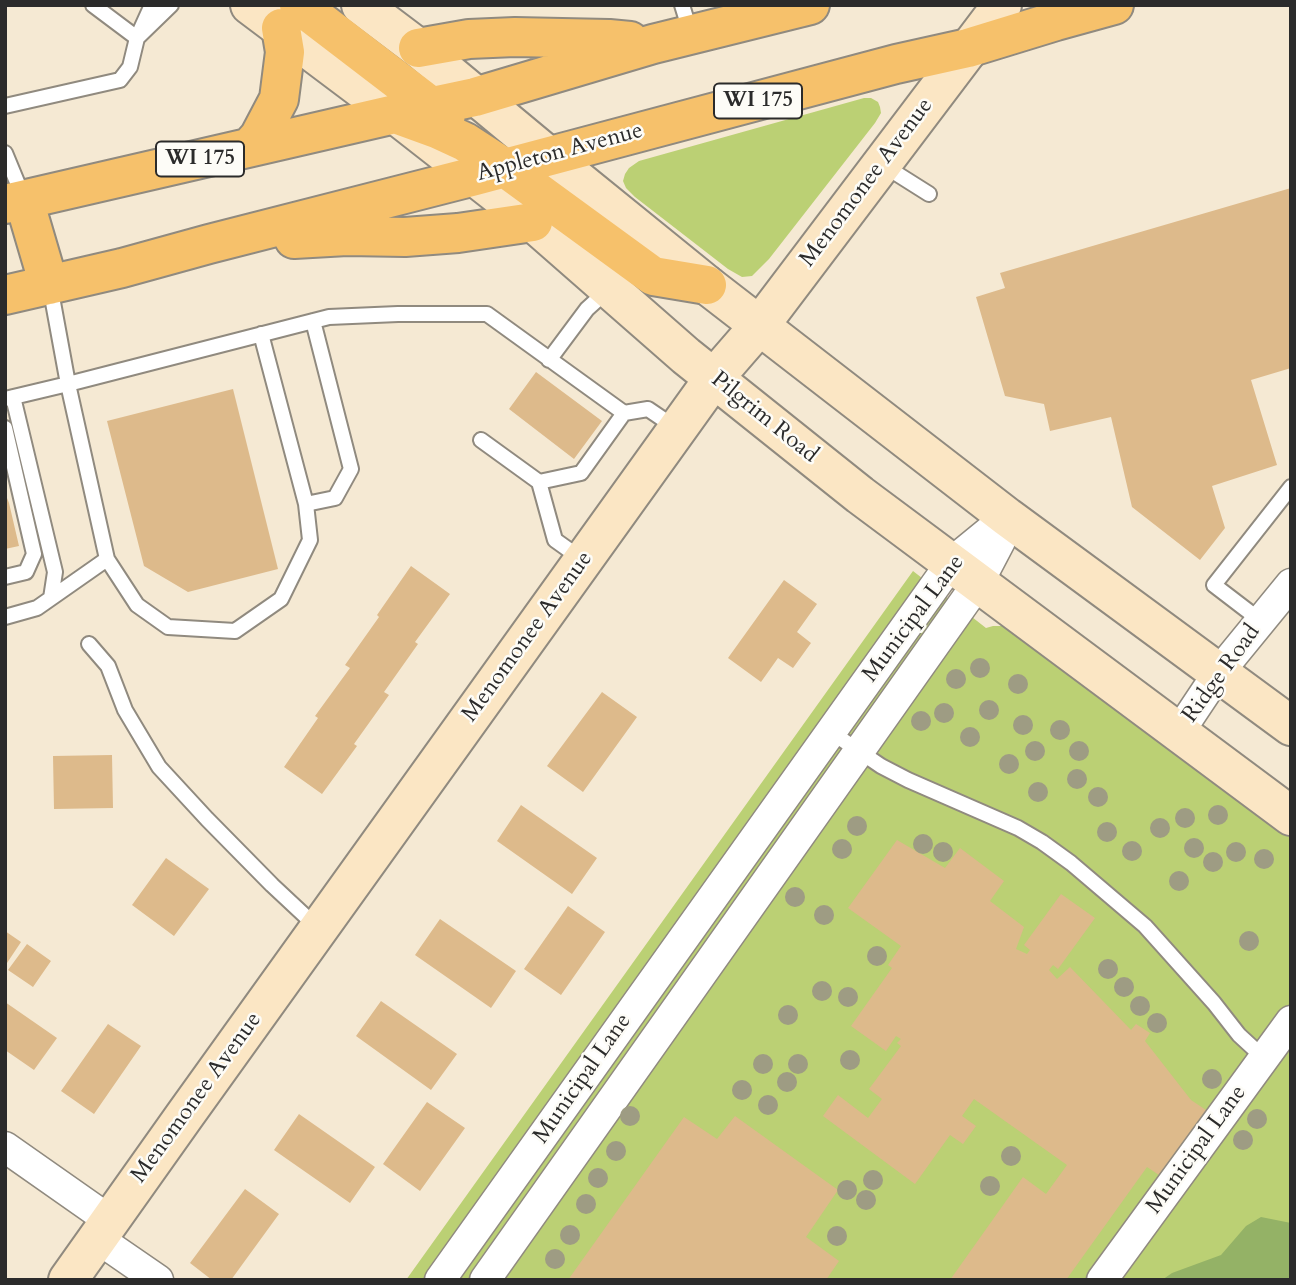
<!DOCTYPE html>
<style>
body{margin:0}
#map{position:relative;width:1296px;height:1285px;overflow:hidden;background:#f5e9d3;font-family:Cardo,serif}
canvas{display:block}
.frame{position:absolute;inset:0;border:7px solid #2b2b2b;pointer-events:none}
</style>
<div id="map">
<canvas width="1296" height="1285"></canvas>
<div class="frame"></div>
</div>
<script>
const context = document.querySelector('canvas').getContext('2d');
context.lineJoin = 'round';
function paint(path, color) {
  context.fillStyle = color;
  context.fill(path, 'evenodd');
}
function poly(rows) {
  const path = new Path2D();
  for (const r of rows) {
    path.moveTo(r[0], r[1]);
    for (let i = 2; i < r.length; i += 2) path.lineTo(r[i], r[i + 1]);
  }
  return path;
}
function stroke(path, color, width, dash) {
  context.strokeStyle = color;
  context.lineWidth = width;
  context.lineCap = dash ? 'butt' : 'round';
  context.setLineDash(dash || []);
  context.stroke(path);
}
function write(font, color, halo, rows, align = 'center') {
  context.font = font + ' Cardo,serif';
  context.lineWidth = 5;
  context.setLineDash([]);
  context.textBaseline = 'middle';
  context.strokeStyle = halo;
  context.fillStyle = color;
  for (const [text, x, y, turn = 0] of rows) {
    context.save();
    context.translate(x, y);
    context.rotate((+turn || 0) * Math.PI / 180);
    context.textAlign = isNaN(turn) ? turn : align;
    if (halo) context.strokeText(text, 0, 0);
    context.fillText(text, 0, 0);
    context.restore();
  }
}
paint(poly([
 [864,98,871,98,878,102,880,107,881,113,875,123,769,259,752,276,742,277,728,269,635,197,626,188,623,181,625,174,629,168,639,161],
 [913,571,986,628,993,626,1006,626,1291,834,1291,1280,406,1280]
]), '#bbd074');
paint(poly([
 [1261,1217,1291,1223,1291,1280,1162,1280,1172,1273,1221,1255,1246,1226]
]), '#94b266');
paint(poly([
 [1291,188,1291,368,1251,380,1277,465,1212,486,1225,528,1200,560,1132,507,1111,417,1050,431,1044,404,1005,396,976,297,1005,288,1000,273],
 [536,372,602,421,574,459,509,409],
 [233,389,278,569,188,592,144,566,107,421],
 [5,493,9,503,19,546,5,549],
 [411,566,450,594,415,642,418,644,384,692,389,695,354,744,357,746,322,794,284,767,318,718,315,716,350,668,345,665,379,617,377,615],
 [784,580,817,604,797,632,811,643,793,668,778,658,761,682,728,658],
 [602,692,637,717,583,792,547,766],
 [112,755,113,808,54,809,53,756],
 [521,805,597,858,572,894,497,841],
 [897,840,945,868,960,848,1004,881,990,901,1024,927,1016,949,1027,954,1030,950,1024,945,1061,894,1095,918,1058,969,1053,965,1049,970,1057,979,1070,967,1131,1030,1136,1024,1150,1033,1145,1041,1191,1100,1209,1112,1162,1177,1147,1167,1066,1280,950,1280,1023,1177,1046,1194,1067,1165,974,1099,962,1116,976,1126,963,1144,950,1135,915,1184,823,1116,838,1095,868,1118,882,1099,869,1089,901,1046,897,1043,901,1039,896,1036,886,1051,851,1026,892,968,888,965,901,946,848,908],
 [166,858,209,889,174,936,132,905],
 [568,906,605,932,561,995,524,969],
 [440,919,516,971,491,1008,415,955],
 [5,931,21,942,5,966],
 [27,944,51,961,33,987,8,970],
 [381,1001,457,1054,431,1090,356,1036],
 [5,1002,57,1038,34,1070,5,1050],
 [108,1024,141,1046,94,1114,61,1091],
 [427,1102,465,1128,420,1191,383,1164],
 [299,1114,375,1167,350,1203,274,1150],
 [735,1116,838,1190,806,1237,839,1261,826,1280,568,1280,684,1117,717,1139],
 [245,1189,279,1214,231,1280,212,1280,190,1263]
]), '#ddba8b');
const lane = poly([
 [93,5,137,38,152,5],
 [682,5,691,34],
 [5,106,120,80,130,67,137,38,171,5],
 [5,153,24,199],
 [883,165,929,194],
 [50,286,68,384,329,317,398,314,487,314,624,413,648,409,676,428],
 [261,334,306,504,335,498,351,469,313,321],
 [549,360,587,309,609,289],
 [13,397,55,572,51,598],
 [5,399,68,384,107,559,137,605,168,627,235,631,281,599,310,540,306,504],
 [5,428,34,554,26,572,5,577],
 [481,440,539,482,555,540,583,560],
 [539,482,581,473,624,413],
 [5,617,37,608,107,559],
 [1261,621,1214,585,1291,487],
 [89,644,108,666,125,710,159,767,207,819,272,885,318,928],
 [831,732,881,766,908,780,1018,828,1042,842,1071,863,1145,926,1214,1003,1239,1035,1264,1058]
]);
const street = poly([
 [1179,732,1219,672,1291,584],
 [5,1147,109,1220],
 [97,1238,158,1280],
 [440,1280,952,562,1007,517],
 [485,1280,978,583,1000,541,1006,519],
 [1102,1280,1291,1021]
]);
const secondary = poly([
 [250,5,395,114,533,222,686,356,860,495,1291,816],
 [361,5,418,48,548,156,707,285,1007,517,1291,726],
 [68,1280,185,1115,714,378,760,325,1002,5]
]);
const primary = poly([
 [299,5,431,106,446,115],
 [418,48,469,39,515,37,609,39,630,41],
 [395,114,439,130,465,142,505,168,653,276,707,285],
 [250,147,259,137,279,99,285,52,281,28],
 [24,200,49,285],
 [5,204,395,114,475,97,653,44,810,5],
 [294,239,347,236,405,237,458,233,533,222],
 [5,295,122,268,209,244,475,176,896,64,968,48,1056,21,1114,5]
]);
stroke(lane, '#908a7f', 18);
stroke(street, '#908a7f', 33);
stroke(secondary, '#908a7f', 42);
stroke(primary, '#908a7f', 42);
stroke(lane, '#fff', 14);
stroke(street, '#fff', 30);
stroke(secondary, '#fbe6c4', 38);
stroke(primary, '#f6c16b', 38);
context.fillStyle = '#9e9c83';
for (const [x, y] of [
 [980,668],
 [956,679],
 [1018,684],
 [989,710],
 [944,713],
 [921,721],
 [1023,725],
 [1060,730],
 [970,737],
 [1035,751],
 [1079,751],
 [1009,764],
 [1077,779],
 [1038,792],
 [1098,797],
 [1218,815],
 [1185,818],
 [857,826],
 [1160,828],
 [1107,832],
 [923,844],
 [1194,848],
 [842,849],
 [1132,851],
 [943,852],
 [1236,852],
 [1264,859],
 [1213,862],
 [1179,881],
 [795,897],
 [824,915],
 [1249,941],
 [877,956],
 [1108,969],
 [1124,987],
 [822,991],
 [848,997],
 [1140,1006],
 [788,1015],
 [1157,1023],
 [850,1060],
 [763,1064],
 [798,1064],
 [1212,1079],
 [787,1082],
 [742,1090],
 [768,1105],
 [630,1116],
 [1257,1119],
 [1243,1140],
 [616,1151],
 [1011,1156],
 [598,1178],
 [873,1180],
 [990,1186],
 [847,1190],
 [866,1200],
 [586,1204],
 [570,1235],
 [837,1236],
 [555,1259]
]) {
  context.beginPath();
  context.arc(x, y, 10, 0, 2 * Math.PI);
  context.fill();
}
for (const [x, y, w] of [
 [758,101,88],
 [200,159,88]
]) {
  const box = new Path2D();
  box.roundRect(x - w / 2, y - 17.5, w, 35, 5);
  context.fillStyle = '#fdfcf7';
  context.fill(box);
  stroke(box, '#2b2b2b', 2);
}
write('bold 21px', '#2b2b2b', null, [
 ["WI 175",758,101],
 ["WI 175",200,159]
]);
write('23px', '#2b2b2b', '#fdfcf7', [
 ["Appleton Avenue",560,153,-15],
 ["Menomonee Avenue",867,183,-53],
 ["Pilgrim Road",764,418,39],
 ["Municipal Lane",914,619,-53],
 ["Menomonee Avenue",528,637,-54],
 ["Ridge Road",1222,674,-54],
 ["Municipal Lane",583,1079,-55],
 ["Menomonee Avenue",197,1098,-54],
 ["Municipal Lane",1197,1150,-54]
]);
</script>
